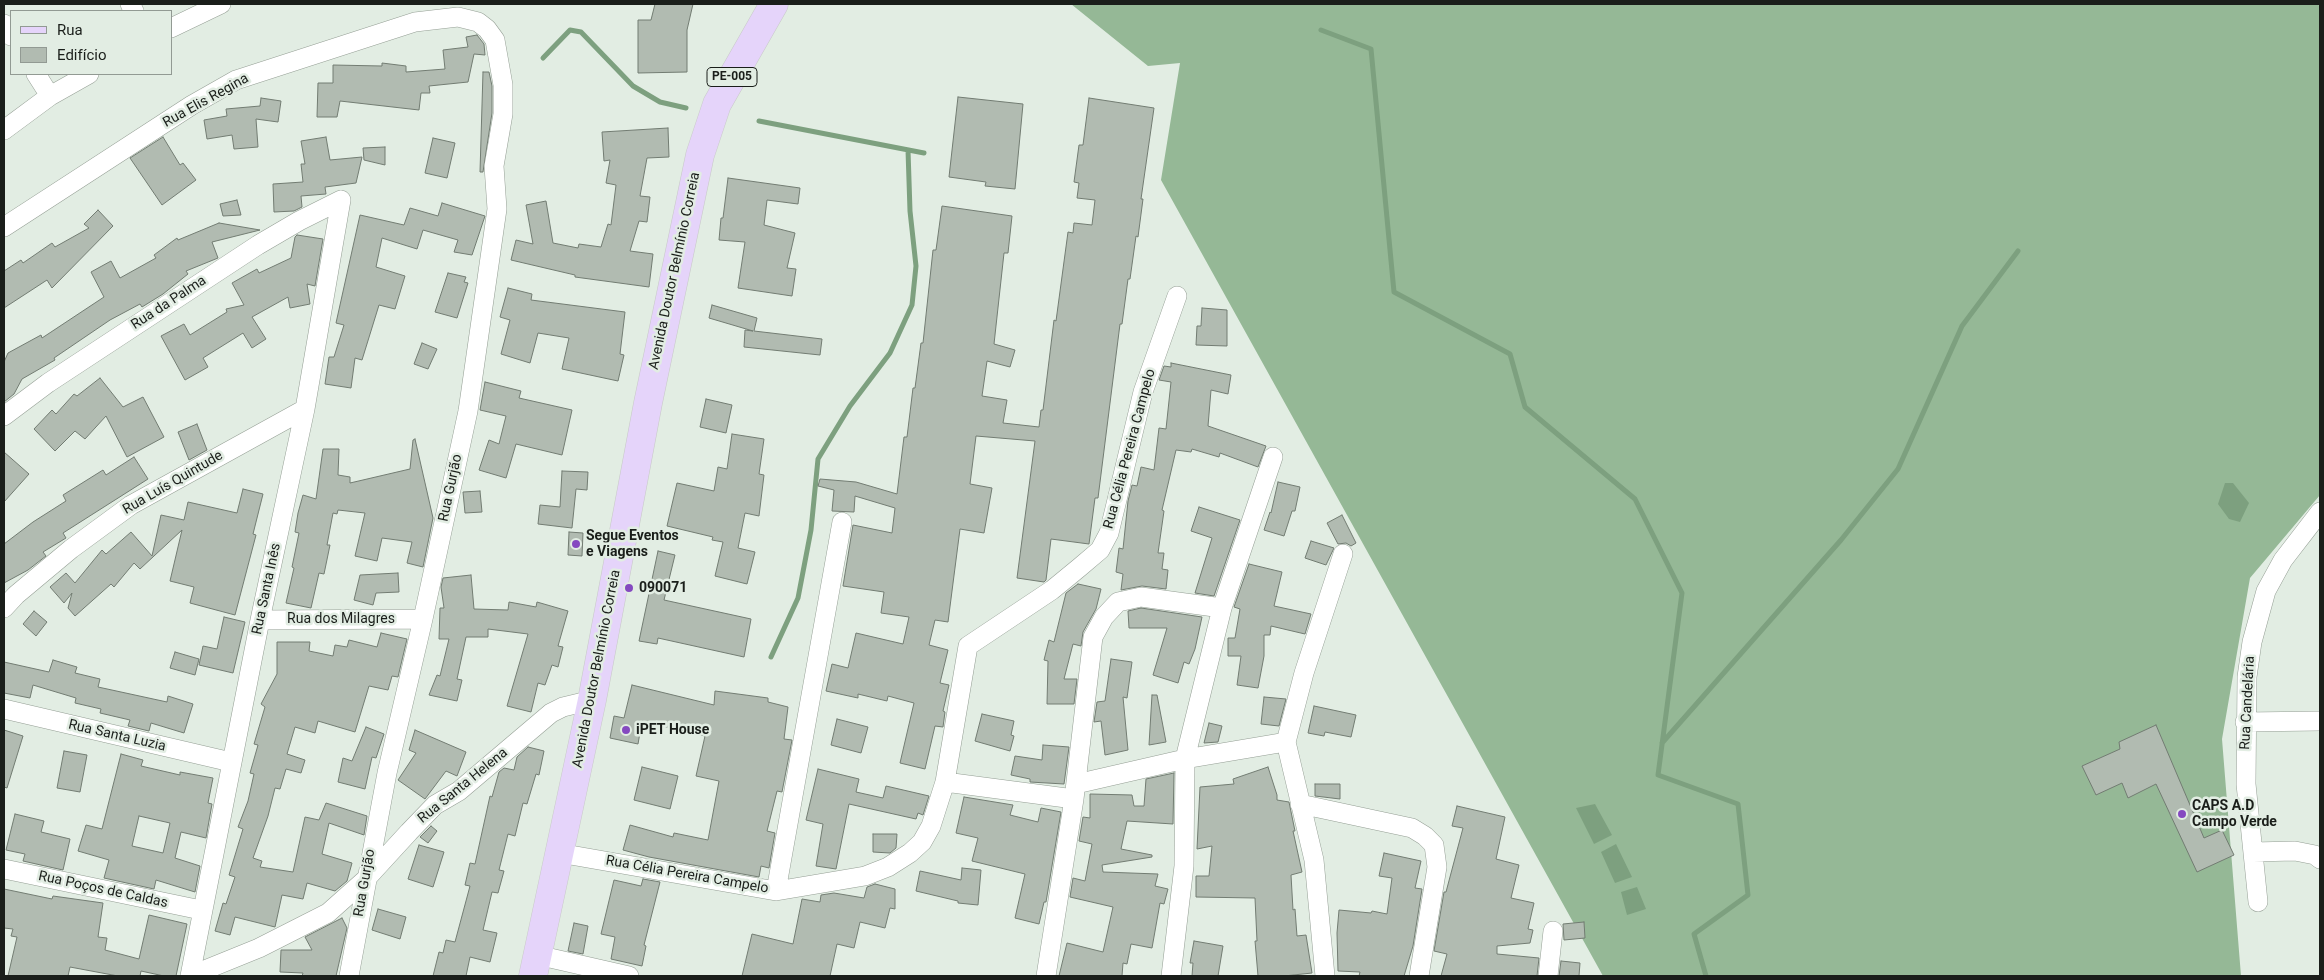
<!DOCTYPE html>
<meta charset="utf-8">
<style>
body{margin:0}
#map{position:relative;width:2324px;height:980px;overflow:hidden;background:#e2ede3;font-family:Roboto,sans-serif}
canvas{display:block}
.frame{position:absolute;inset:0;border:5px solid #1a1e1a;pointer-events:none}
.legend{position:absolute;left:10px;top:10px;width:162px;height:65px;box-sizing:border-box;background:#e2ede3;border:1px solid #929a93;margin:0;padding:6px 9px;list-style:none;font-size:15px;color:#1a1e1a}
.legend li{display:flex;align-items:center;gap:10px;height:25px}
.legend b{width:25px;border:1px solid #929a93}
</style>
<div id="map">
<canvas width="2324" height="980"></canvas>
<div class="frame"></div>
<ul class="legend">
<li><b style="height:6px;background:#e5d4fa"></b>Rua</li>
<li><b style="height:14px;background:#b1bbb1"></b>Edifício</li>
</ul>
</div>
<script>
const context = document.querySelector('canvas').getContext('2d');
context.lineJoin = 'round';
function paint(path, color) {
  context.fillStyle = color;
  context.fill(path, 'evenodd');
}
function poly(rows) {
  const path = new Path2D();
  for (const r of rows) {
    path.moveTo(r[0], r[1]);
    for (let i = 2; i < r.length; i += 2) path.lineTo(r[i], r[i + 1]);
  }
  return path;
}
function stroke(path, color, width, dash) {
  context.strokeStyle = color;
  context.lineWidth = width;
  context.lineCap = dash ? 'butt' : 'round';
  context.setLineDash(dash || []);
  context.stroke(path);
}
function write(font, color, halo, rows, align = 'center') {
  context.font = font + ' Roboto,sans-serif';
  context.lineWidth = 5;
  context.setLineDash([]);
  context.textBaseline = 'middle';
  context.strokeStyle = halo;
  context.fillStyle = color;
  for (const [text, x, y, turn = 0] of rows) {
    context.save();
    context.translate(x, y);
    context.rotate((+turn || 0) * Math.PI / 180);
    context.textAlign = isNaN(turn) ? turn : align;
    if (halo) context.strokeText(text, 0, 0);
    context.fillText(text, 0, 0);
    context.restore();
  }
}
paint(poly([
 [1071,4,2317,4,2320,6,2320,495,2250,578,2222,739,2241,976,1603,976,1161,180,1180,63,1148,66]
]), '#95b896');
paint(poly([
 [2225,483,2233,483,2249,503,2240,522,2229,519,2218,504],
 [1595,804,1612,835,1594,844,1576,808],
 [1616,844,1632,877,1615,883,1601,852],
 [1637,887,1646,909,1627,915,1621,892]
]), '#7da07f');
stroke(poly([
 [1321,30,1371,49,1394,292,1510,354,1525,407,1635,499,1682,593,1658,775,1738,804,1748,895,1694,934,1706,976],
 [543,58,570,30,581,32,633,86,660,102,686,108],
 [759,121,924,153],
 [771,657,798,598,811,530,818,459,850,406,890,353,912,305,916,266,910,211,908,150],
 [1662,743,1841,540,1898,469,1962,326,2018,251]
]), '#7da07f', 5);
const building = poly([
 [655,4,693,4,687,30,687,72,638,73,638,20,651,20,655,4],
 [477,35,484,44,485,55,474,54,468,82,429,86,430,93,421,93,419,110,340,101,337,117,317,117,318,83,333,83,333,65,382,66,382,63,406,66,406,72,445,69,443,50,468,47,466,37,477,35],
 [483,72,489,72,492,86,492,113,483,172,480,172,483,72],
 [958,97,1023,104,1015,189,985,186,986,182,949,177,958,97],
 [261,98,281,101,278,122,256,119,258,147,234,149,232,135,207,139,204,120,227,116,226,109,260,106,261,98],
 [1089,98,1154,108,1141,199,1143,199,1138,237,1136,236,1130,279,1128,279,1122,324,1120,324,1098,498,1095,498,1089,544,1051,539,1046,580,1044,582,1017,578,1035,441,976,436,970,484,992,488,984,533,960,529,948,622,935,620,929,645,948,650,940,683,949,685,943,711,945,712,943,727,935,726,925,769,900,763,914,703,888,696,887,701,858,694,858,698,826,691,832,664,848,668,856,633,903,644,909,617,881,613,884,592,843,586,853,525,892,533,895,508,855,496,854,512,832,511,834,490,818,486,820,479,856,482,897,494,904,437,907,437,913,388,915,388,921,343,923,343,933,250,936,250,942,206,1012,216,1008,253,1004,253,994,344,1015,350,1010,367,987,361,982,396,1007,400,1003,423,1039,427,1041,410,1043,410,1054,320,1056,321,1068,232,1073,233,1074,223,1092,225,1095,200,1077,198,1079,183,1074,182,1079,145,1083,145,1089,98],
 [668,128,669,157,647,158,640,196,650,197,647,222,639,221,630,251,653,254,649,287,575,277,575,275,511,260,516,240,533,244,526,205,546,201,553,243,578,248,579,244,601,247,608,224,611,225,616,185,606,183,610,160,604,161,602,132,668,128],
 [163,137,180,165,183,163,196,180,162,205,130,158,163,137],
 [326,137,330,160,362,157,356,183,325,187,326,194,301,196,302,207,294,211,274,212,273,184,303,182,301,164,305,164,301,141,326,137],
 [433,138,455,143,447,178,425,173,433,138],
 [385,147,385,165,364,160,363,148,385,147],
 [728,178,800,188,798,204,767,200,764,225,795,233,787,268,796,269,792,296,738,288,745,242,719,240,721,218,723,218,728,178],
 [237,200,241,215,223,216,220,204,237,200],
 [442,203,485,216,472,255,454,252,458,240,423,230,417,249,382,238,376,267,405,276,395,309,379,305,362,360,355,358,351,388,325,384,329,357,334,357,344,325,336,323,360,215,404,225,410,208,438,216,442,203],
 [98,210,113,226,52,288,47,280,4,308,4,271,21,260,23,263,52,243,55,247,89,228,84,224,98,210],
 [219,223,260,230,212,242,218,258,186,271,188,274,163,294,142,307,140,304,110,320,54,358,55,360,22,379,14,394,4,402,4,362,8,353,41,335,42,338,104,297,91,272,111,261,120,278,156,258,154,255,177,238,178,240,219,223],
 [297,235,323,239,315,286,307,284,310,304,290,308,288,297,252,317,266,339,252,348,243,333,203,358,208,367,185,380,161,336,184,324,190,335,227,312,226,309,244,305,232,283,257,269,259,273,291,258,295,237,297,235],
 [448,273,466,277,464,282,468,283,457,318,435,312,448,273],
 [508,288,532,294,531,300,625,312,620,354,624,355,618,381,562,369,569,338,538,333,530,363,501,354,510,320,500,317,508,288],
 [712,305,757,318,754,331,822,339,820,355,744,347,745,330,753,331,709,318,712,305],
 [1202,308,1227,310,1227,346,1196,345,1197,326,1201,326,1202,308],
 [422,343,437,349,428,369,414,364,422,343],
 [1171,363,1231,375,1228,394,1211,390,1208,426,1266,446,1258,467,1220,453,1219,457,1192,449,1191,452,1176,450,1162,510,1164,511,1158,553,1164,553,1162,569,1168,570,1166,589,1142,586,1121,590,1123,574,1116,572,1119,548,1123,549,1128,501,1132,485,1137,486,1141,467,1154,470,1159,428,1166,429,1171,382,1159,380,1164,366,1171,367,1171,363],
 [100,378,123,407,143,397,164,437,127,457,106,416,85,439,75,431,55,451,34,429,52,410,56,414,74,394,77,396,100,378],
 [485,382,521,391,519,398,572,410,562,455,516,444,506,478,479,470,489,440,499,444,506,416,480,410,485,382],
 [706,399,732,405,726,433,700,427,706,399],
 [197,424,207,450,189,460,178,432,197,424],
 [732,434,764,439,759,474,764,475,759,516,745,513,738,548,755,552,747,584,715,576,723,542,712,540,713,537,667,526,677,483,714,491,718,467,727,469,732,434],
 [415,439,433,518,423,567,407,563,412,542,382,538,377,561,355,556,365,513,338,510,337,514,333,513,327,545,330,545,324,574,319,573,311,608,286,603,294,568,292,567,299,533,295,532,298,513,303,495,316,499,323,449,339,449,338,475,350,477,350,483,410,469,413,440,415,439],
 [4,452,29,474,4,502,4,452],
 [134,457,148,479,63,533,66,538,43,552,46,556,28,570,4,583,4,544,33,522,66,501,63,495,103,470,106,475,134,457],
 [562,471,588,472,587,490,576,489,572,528,538,524,540,505,560,507,562,471],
 [1278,482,1300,487,1295,511,1292,511,1284,536,1264,530,1270,512,1271,513,1278,482],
 [243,489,263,494,253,534,256,535,235,615,190,603,194,587,170,581,182,530,140,569,134,563,114,587,111,584,75,616,68,608,72,593,64,603,50,587,66,573,75,583,102,550,106,554,131,532,152,556,161,515,184,520,188,502,237,513,243,489],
 [480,491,482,512,465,513,463,492,480,491],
 [1199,507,1240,520,1214,596,1195,593,1212,538,1191,531,1199,507],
 [1342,515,1356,543,1351,546,1346,543,1338,544,1327,523,1342,515],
 [569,532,583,533,582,556,568,555,569,532],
 [1311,541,1334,548,1326,565,1305,558,1311,541],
 [658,551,675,555,664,600,751,619,744,657,658,638,657,644,639,641,658,551],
 [1249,564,1282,572,1274,606,1311,614,1305,634,1271,626,1270,635,1264,635,1264,656,1258,688,1237,685,1241,656,1228,656,1228,638,1235,638,1240,609,1234,607,1249,564],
 [398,573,399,592,376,593,373,605,354,600,360,575,398,573],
 [471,575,474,609,508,610,509,602,536,607,537,602,568,611,558,646,563,647,558,667,552,665,545,685,538,683,531,712,507,706,528,634,488,629,488,637,466,637,457,679,462,680,457,701,429,695,437,675,440,676,449,639,439,639,440,608,444,608,441,587,443,578,471,575],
 [1078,584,1101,589,1096,609,1083,632,1081,646,1073,644,1064,679,1077,679,1074,704,1047,704,1048,661,1044,660,1049,640,1054,642,1066,593,1078,584],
 [1141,608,1202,617,1195,649,1189,664,1184,662,1178,683,1153,675,1167,628,1129,628,1128,611,1141,608],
 [34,611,47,622,36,636,23,624,34,611],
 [224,617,245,622,233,673,199,665,203,646,217,649,224,617],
 [381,633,407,639,398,677,392,676,388,690,369,686,355,732,318,721,315,733,295,727,287,754,305,760,301,773,286,769,280,789,275,788,268,816,253,858,262,861,260,867,293,872,305,817,319,820,326,803,367,816,364,835,329,823,322,854,352,863,347,881,335,891,307,883,303,899,282,895,275,927,235,917,230,935,215,931,223,903,226,904,235,877,229,875,243,829,238,827,248,801,254,774,250,773,258,745,254,744,265,707,261,704,277,674,277,642,310,642,309,651,333,656,335,645,347,647,349,640,377,647,381,633],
 [175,652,199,659,195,675,170,668,175,652],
 [1111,659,1132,662,1127,698,1123,697,1128,750,1105,755,1101,721,1094,722,1097,702,1105,701,1111,659],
 [53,660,77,667,75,673,100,679,98,687,167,702,168,696,193,704,184,733,151,723,149,731,128,726,130,720,100,713,101,709,75,703,76,698,33,685,30,698,4,693,4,662,49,672,53,660],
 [632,685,714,705,715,691,768,698,768,702,788,707,784,739,792,740,782,792,777,791,767,831,775,833,769,868,761,866,759,877,649,857,623,850,630,825,673,837,674,833,708,840,719,781,696,776,705,736,642,721,638,744,610,738,614,716,624,718,632,685],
 [1152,695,1157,695,1166,742,1149,745,1152,695],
 [1264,697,1286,699,1279,726,1261,724,1264,697],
 [1314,706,1356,715,1351,737,1325,732,1324,736,1308,733,1314,706],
 [982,714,1014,721,1011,735,1014,736,1010,751,975,741,982,714],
 [837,719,868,727,861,753,831,745,837,719],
 [1209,723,1222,726,1218,742,1204,743,1209,723],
 [2156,725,2204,838,2222,830,2234,855,2197,872,2156,784,2128,798,2122,783,2096,795,2082,766,2120,749,2119,742,2156,725],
 [366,727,384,734,376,758,372,757,365,789,338,782,343,758,352,761,366,727],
 [4,730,23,736,7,788,4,787,4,730],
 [415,730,466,752,457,776,446,771,425,799,398,780,416,753,409,750,415,730],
 [1043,745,1069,747,1064,784,1030,782,1030,779,1011,775,1015,756,1042,760,1043,745],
 [528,747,544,751,539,775,536,774,527,804,523,803,515,836,508,834,499,870,504,871,498,893,492,892,483,930,497,933,490,962,470,957,466,976,433,976,439,952,443,953,446,940,455,942,470,886,465,885,470,863,475,864,490,796,492,797,499,772,504,768,514,770,517,757,528,747],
 [64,751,87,755,80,792,57,788,64,751],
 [121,754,143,760,141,766,180,775,180,772,213,778,208,803,212,804,206,838,181,832,175,858,200,866,195,892,156,880,154,889,104,878,109,860,78,851,86,825,102,829,121,754],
 [139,816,170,823,163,853,132,846,139,816],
 [642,767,678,776,670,809,634,800,642,767],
 [1268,767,1277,795,1277,800,1289,802,1295,831,1293,831,1302,872,1291,875,1293,910,1295,909,1297,936,1306,935,1312,973,1284,976,1258,976,1255,941,1257,941,1255,898,1196,897,1196,876,1209,876,1212,846,1197,849,1200,787,1234,784,1233,779,1268,767],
 [818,769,859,779,856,792,883,798,886,786,929,796,923,815,918,813,916,819,849,804,836,869,816,866,823,824,806,820,818,769],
 [1174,773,1173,824,1127,821,1121,849,1152,855,1152,857,1102,865,1103,872,1158,874,1155,886,1168,889,1164,904,1160,903,1152,948,1131,944,1127,964,1123,963,1122,976,1059,976,1067,943,1103,952,1113,907,1070,897,1073,878,1085,881,1092,844,1079,841,1083,817,1090,818,1090,794,1132,795,1134,806,1144,806,1146,779,1174,773],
 [1315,784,1340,784,1340,799,1315,796,1315,784],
 [964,797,1013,805,1010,815,1038,822,1041,808,1061,812,1046,902,1044,902,1039,924,1015,918,1025,874,972,861,978,838,956,833,964,797],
 [1457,806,1505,817,1496,859,1519,865,1511,898,1534,903,1528,929,1533,930,1530,943,1497,946,1497,954,1539,958,1537,976,1441,976,1447,954,1434,951,1444,892,1446,892,1463,828,1452,826,1457,806],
 [15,814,44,821,41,832,70,839,63,870,23,861,25,854,6,850,15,814],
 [431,826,437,831,428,843,420,837,431,826],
 [873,834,897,834,896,848,890,853,873,852,873,834],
 [419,845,444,852,433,887,408,879,419,845],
 [1384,853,1421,861,1415,888,1422,889,1413,946,1404,976,1359,976,1360,972,1338,971,1337,933,1339,910,1371,913,1372,911,1387,914,1392,878,1379,876,1384,853],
 [962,868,981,870,978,905,958,903,958,901,916,891,920,871,961,880,962,868],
 [643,879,660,882,644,945,646,946,642,966,611,959,615,937,601,934,614,880,641,886,643,879],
 [875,884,895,889,895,909,890,908,885,928,860,922,854,948,837,944,830,976,742,976,752,934,793,944,802,899,820,902,821,895,834,893,864,898,867,887,875,884],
 [4,889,52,899,53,896,103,903,98,937,107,938,105,950,139,959,149,915,187,924,176,976,164,976,141,971,140,976,118,976,70,967,68,976,8,976,17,937,11,936,13,929,4,928,4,889],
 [378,909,406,917,400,939,372,930,378,909],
 [342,918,347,928,336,976,302,976,303,973,280,972,281,950,312,950,305,937,342,918],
 [1584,922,1585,938,1564,940,1563,924,1584,922],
 [574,923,588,926,583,954,568,951,574,923],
 [1194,941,1223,946,1218,976,1192,976,1193,963,1190,963,1194,941],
 [1561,961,1580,963,1579,976,1559,976,1561,961]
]);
paint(building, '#b1bbb1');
stroke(building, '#727c72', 1);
const minor = poly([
 [130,4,134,11],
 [4,24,11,36],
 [171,28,221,4],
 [36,74,50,96],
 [4,130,50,96,89,74],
 [4,227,192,105,236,80,415,22,458,17,478,22,487,29,495,40,503,85,503,114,494,166,497,209,468,411,423,619,387,773,349,976],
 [4,416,48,383,258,245,299,221,341,200],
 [4,608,16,595,71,549,131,505,305,409],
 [260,620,423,619],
 [4,709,231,762],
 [2245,722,2320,721],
 [945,782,1074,799],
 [1076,784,1185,759,1286,742],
 [1300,804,1412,828,1425,836,1434,845,1437,867,1419,976],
 [2253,852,2295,851,2315,855,2320,859],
 [559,853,776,891,865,876,888,867,910,853,922,842,931,826,945,782,968,646,1052,590,1080,567,1100,550,1109,533,1143,392,1177,296],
 [4,869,201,910],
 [776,891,842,522],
 [2258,902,2246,784,2247,677,2252,642,2266,591,2283,560,2320,512],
 [537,955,629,976],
 [190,976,260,620,305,409,341,200],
 [190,976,259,948,328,913,365,880,409,832,435,805,459,791,551,713,563,707,592,700],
 [1046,976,1074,799,1093,637,1104,617,1118,602,1141,597,1222,608,1273,457],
 [1171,976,1184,866,1185,759,1222,608],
 [1325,976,1314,860,1286,742,1304,673,1343,554],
 [1548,976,1553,931]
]);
const primary = poly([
 [533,976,592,700,648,403,700,155,717,104,774,4]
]);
stroke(minor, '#959f95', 20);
stroke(primary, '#c8c9c8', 29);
stroke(minor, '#fff', 19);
stroke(primary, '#e5d4fa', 28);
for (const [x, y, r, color] of [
 [576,544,5,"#8549c0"],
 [629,588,5,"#8549c0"],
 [626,730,5,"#8549c0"],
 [2182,814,5,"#8549c0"]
]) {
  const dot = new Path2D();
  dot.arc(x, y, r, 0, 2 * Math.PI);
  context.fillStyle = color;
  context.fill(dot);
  stroke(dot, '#e2ede3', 2);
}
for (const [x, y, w] of [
 [732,77,50]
]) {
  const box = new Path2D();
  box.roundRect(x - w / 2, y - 9.5, w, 19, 4);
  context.fillStyle = '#e2ede3';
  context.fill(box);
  stroke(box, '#1a1e1a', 1);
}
write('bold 12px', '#1a1e1a', null, [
 ["PE-005",732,77]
]);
write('14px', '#1a1e1a', '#e2ede3', [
 ["Rua Elis Regina",206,101,-29],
 ["Avenida Doutor Belmínio Correia",675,271,-78],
 ["Rua da Palma",169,303,-33],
 ["Rua Célia Pereira Campelo",1130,449,-75],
 ["Rua Luís Quintude",173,483,-30],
 ["Rua Gurjão",451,488,-78],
 ["Rua Santa Inês",267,589,-78],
 ["Rua dos Milagres",341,619],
 ["Avenida Doutor Belmínio Correia",597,669,-79],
 ["Rua Candelária",2248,703,-87],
 ["Rua Santa Luzia",117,736,13],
 ["Rua Santa Helena",463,786,-39],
 ["Rua Célia Pereira Campelo",687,875,10],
 ["Rua Gurjão",365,883,-80],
 ["Rua Poços de Caldas",103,890,12]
]);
write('bold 14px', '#1a1e1a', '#e2ede3', [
 ["Segue Eventos",586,536],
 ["e Viagens",586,552],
 ["090071",639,588],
 ["iPET House",636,730],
 ["CAPS A.D",2192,806],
 ["Campo Verde",2192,822]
], 'left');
</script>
